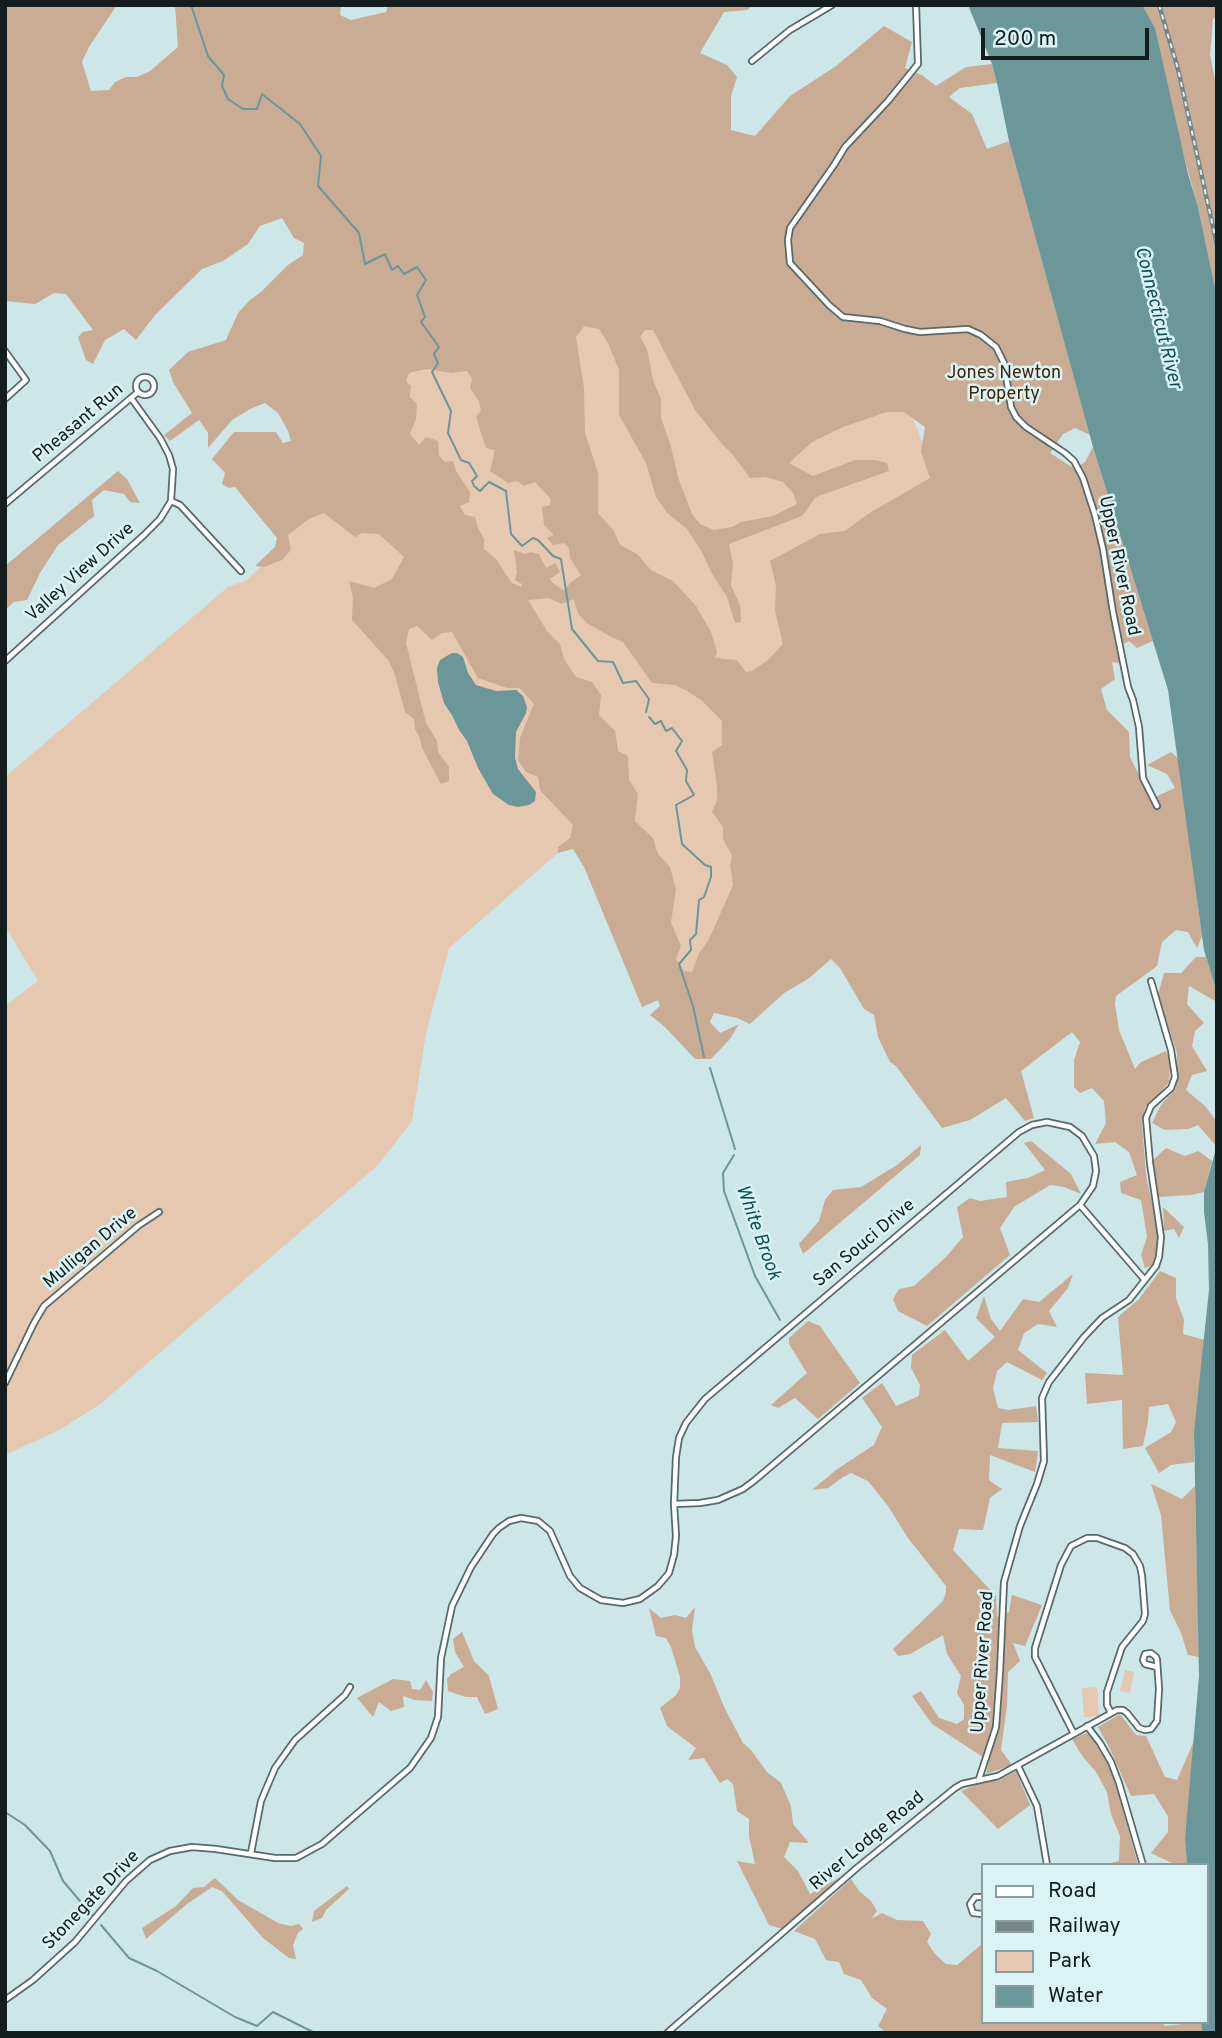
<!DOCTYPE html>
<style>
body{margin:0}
#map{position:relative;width:1222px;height:2038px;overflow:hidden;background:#cde6e7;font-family:Overpass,sans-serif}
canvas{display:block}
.frame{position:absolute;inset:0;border:7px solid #141d1d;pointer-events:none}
.legend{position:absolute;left:981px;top:1863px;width:228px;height:161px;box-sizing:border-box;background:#daf3f4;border:2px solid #8b9d9e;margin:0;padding:9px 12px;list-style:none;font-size:21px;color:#141d1d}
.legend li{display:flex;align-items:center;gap:14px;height:35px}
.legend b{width:35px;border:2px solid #8b9d9e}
.scale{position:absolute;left:981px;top:28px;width:168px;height:32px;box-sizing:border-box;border:4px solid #141d1d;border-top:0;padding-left:9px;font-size:21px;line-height:24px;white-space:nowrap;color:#141d1d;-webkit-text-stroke:5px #daf3f4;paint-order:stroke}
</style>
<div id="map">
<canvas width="1222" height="2038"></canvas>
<div class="frame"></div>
<ul class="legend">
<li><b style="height:9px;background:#fff"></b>Road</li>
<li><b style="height:9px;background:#758687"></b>Railway</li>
<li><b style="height:19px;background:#e6c7b0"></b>Park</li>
<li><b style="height:19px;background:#6b9799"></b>Water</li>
</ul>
<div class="scale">200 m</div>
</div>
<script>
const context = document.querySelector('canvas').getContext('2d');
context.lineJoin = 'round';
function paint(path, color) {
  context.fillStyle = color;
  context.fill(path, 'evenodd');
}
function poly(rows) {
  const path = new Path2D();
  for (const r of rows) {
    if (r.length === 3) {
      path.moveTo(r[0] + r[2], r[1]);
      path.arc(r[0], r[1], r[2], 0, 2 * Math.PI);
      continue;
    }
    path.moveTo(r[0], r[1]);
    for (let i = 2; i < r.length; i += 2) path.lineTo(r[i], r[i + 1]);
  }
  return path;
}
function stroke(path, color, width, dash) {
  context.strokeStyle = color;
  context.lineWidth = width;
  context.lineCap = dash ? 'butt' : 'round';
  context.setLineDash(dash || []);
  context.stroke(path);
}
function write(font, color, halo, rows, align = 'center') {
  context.font = font + ' Overpass,sans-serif';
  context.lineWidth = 5;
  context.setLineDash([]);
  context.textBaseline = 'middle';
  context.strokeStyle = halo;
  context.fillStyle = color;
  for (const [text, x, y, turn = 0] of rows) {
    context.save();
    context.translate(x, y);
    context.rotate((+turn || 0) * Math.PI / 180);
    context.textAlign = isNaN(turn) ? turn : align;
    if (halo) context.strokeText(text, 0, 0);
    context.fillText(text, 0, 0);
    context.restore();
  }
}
paint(poly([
 [597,295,898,381,939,484,789,660,722,721,722,745,712,752,717,788,717,800,712,812,723,827,723,839,732,856,730,866,733,885,708,941,699,953,693,972,684,971,676,959,681,946,671,922,670,868,658,854,653,838,635,821,638,794,582,832,449,948,426,1033,412,1121,378,1165,99,1405,59,1430,5,1455,5,1006,38,981,5,926,5,777,228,587,247,580,274,554,287,533,412,437,410,434,416,419,410,397,411,386,406,381,409,373,427,369,451,373,467,371,472,379,471,388],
 [1125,1670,1134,1672,1130,1693,1120,1691],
 [1097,1687,1099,1716,1084,1717,1082,1688]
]), '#e6c7b0');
paint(poly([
 [5,5,117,5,89,47,82,62,91,91,109,90,115,82,126,77,137,77,150,71,178,47,175,5,341,5,340,15,351,20,386,12,388,5,754,5,747,10,724,12,700,53,727,65,737,77,731,96,731,130,755,136,790,96,836,66,884,26,912,42,905,68,922,75,936,86,966,67,992,64,997,83,960,88,949,97,972,114,987,149,1009,141,1090,435,1075,428,1063,434,1050,453,1075,469,1085,462,1093,447,1153,641,1137,648,1129,641,1117,647,1120,663,1112,662,1115,679,1101,689,1107,710,1129,732,1130,757,1151,799,1175,788,1167,774,1147,765,1171,752,1179,759,1202,936,1197,948,1188,932,1176,930,1162,942,1157,966,1116,996,1115,1004,1119,1030,1135,1069,1141,1062,1166,1051,1170,1062,1169,1082,1159,1094,1145,1107,1142,1123,1146,1175,1157,1227,1159,1251,1153,1265,1145,1268,1141,1255,1147,1237,1141,1200,1121,1193,1120,1182,1137,1175,1129,1152,1115,1142,1095,1144,1106,1123,1104,1101,1092,1088,1080,1093,1074,1087,1074,1060,1080,1042,1072,1032,1021,1071,1034,1118,1025,1121,1006,1098,970,1120,942,1128,896,1066,890,1062,878,1037,874,1015,864,1009,840,968,831,959,808,979,784,993,750,1024,737,1018,714,1013,710,1022,720,1033,739,1024,730,1039,711,1059,695,1059,664,1026,650,1015,660,1006,658,1000,642,1007,584,867,573,849,558,853,558,847,570,838,573,825,540,790,538,777,526,772,518,760,520,738,534,704,520,688,507,688,478,678,452,632,442,633,432,640,417,626,409,629,406,643,426,723,437,741,438,752,449,767,449,781,441,784,422,748,420,738,415,729,414,719,405,712,395,675,389,661,352,620,353,598,349,581,374,588,392,579,404,557,379,534,362,533,355,537,324,513,309,519,288,535,291,550,282,560,264,567,255,566,275,547,277,538,235,487,229,488,222,484,225,473,212,459,234,432,276,432,283,443,291,441,288,431,278,413,265,403,250,409,232,420,208,448,208,433,199,420,170,441,164,435,192,413,173,382,169,370,188,352,226,340,238,313,249,301,262,291,288,265,303,255,304,243,294,238,282,218,260,226,248,244,223,261,202,269,155,315,136,340,124,329,105,340,93,364,86,360,78,337,83,332,93,330,66,294,54,293,35,304,5,301],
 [584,326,599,329,608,343,619,370,619,415,646,463,656,497,667,513,687,529,702,552,711,572,727,597,735,623,741,622,740,605,731,585,733,564,729,544,802,516,816,497,889,471,887,463,875,460,855,460,813,476,789,463,812,442,843,427,887,412,904,412,925,427,921,452,930,478,868,514,845,531,820,534,770,561,776,586,775,611,783,644,768,660,752,671,746,672,737,660,715,658,717,652,711,632,696,606,673,581,651,570,637,554,620,545,614,531,598,513,598,473,585,433,584,388,576,337],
 [645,330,653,330,695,410,722,444,733,455,750,478,765,477,783,482,793,493,797,504,773,516,741,522,732,527,714,530,700,524,692,514,679,480,670,443,661,418,661,399,653,380,647,349,640,337],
 [427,369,451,373,467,371,472,379,470,388,479,401,481,411,476,416,480,430,486,448,495,450,490,471,508,483,517,481,524,486,535,482,551,499,550,505,542,507,544,525,554,535,547,538,553,545,564,543,569,548,570,558,581,575,570,583,564,591,553,583,550,579,560,572,555,563,546,568,539,554,531,552,525,554,514,550,517,572,515,580,522,584,521,587,512,583,496,559,484,549,484,539,478,528,475,517,465,515,460,506,469,502,470,492,456,471,453,461,445,462,439,456,438,441,426,437,419,445,410,434,416,419,417,404,410,397,411,386,406,381,409,373],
 [549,598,561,604,574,599,578,614,587,623,611,637,623,642,652,683,675,685,687,691,701,700,722,721,722,745,712,752,717,788,717,800,712,812,723,827,723,839,732,856,730,866,733,885,708,941,699,953,692,972,684,971,676,959,681,946,671,922,676,890,670,867,658,854,653,838,635,821,638,794,629,780,628,756,618,751,615,731,599,715,601,695,592,682,576,677,564,659,560,644,547,631,528,600],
 [1142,5,1217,5,1217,16,1213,19,1210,55,1215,79,1217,80,1217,297,1198,207],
 [118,471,127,479,140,503,130,502,124,494,104,490,92,500,94,516,58,545,40,573,27,600,14,602,5,610,5,566],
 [1196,957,1206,957,1217,993,1217,1002,1189,986,1187,1004,1204,1023,1195,1031,1192,1046,1207,1071,1192,1075,1186,1090,1205,1106,1217,1122,1216,1146,1198,1125,1188,1129,1165,1130,1152,1123,1161,1105,1176,1088,1177,1053,1158,995,1164,973,1181,973],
 [1031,1141,1071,1174,1081,1194,1064,1187,1050,1185,1014,1207,1000,1228,1010,1255,927,1326,898,1311,893,1299,899,1289,914,1286,946,1257,963,1237,957,1207,970,1198,980,1201,1007,1197,1006,1182,1028,1178,1045,1170,1024,1143],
 [921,1145,920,1155,803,1254,799,1244,819,1221,825,1200,833,1190,861,1187,897,1165],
 [1166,1148,1185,1156,1198,1151,1212,1161,1204,1192,1191,1195,1158,1197,1153,1160],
 [1163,1207,1184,1227,1179,1238,1174,1229,1164,1231],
 [1160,1271,1176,1278,1176,1298,1184,1320,1183,1334,1205,1340,1194,1432,1194,1462,1171,1465,1159,1473,1145,1448,1171,1432,1176,1422,1168,1404,1149,1407,1148,1421,1143,1446,1123,1449,1122,1400,1087,1404,1085,1373,1123,1375,1118,1317,1139,1299],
 [1073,1274,1068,1288,1049,1311,1057,1327,1038,1324,1024,1333,1018,1350,1047,1373,1042,1380,1007,1362,997,1371,993,1388,998,1408,1008,1410,1036,1406,1038,1422,1002,1423,998,1448,1038,1451,1035,1472,990,1455,989,1480,1002,1489,990,1498,983,1530,959,1529,953,1550,996,1596,997,1617,1009,1612,1012,1595,1042,1605,1025,1646,1013,1643,1020,1661,1008,1672,1007,1705,1001,1750,1012,1765,986,1774,989,1761,932,1724,912,1696,921,1691,939,1718,957,1724,964,1719,964,1705,957,1693,961,1676,947,1654,943,1635,910,1654,898,1656,893,1649,943,1601,946,1592,946,1586,908,1538,888,1506,868,1481,851,1473,843,1477,828,1488,812,1490,836,1470,874,1445,882,1427,862,1398,882,1383,896,1406,919,1396,920,1385,911,1368,912,1355,945,1330,968,1361,995,1337,976,1318,984,1296,991,1319,1000,1331,1023,1299,1039,1302],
 [808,1321,820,1326,860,1383,818,1419,795,1398,778,1408,771,1405,807,1373,789,1344,789,1338],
 [1151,1484,1182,1499,1195,1486,1199,1657,1188,1655,1181,1633,1170,1610,1161,1515],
 [695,1607,692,1630,695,1647,710,1673,725,1709,743,1743,751,1750,767,1772,781,1783,791,1806,793,1824,809,1843,790,1842,784,1857,798,1871,810,1894,842,1876,783,1929,769,1925,737,1861,755,1864,749,1836,749,1819,737,1811,733,1784,727,1779,720,1783,704,1758,688,1760,696,1748,667,1726,660,1708,676,1695,680,1688,680,1677,671,1647,666,1638,656,1636,649,1608,661,1618,675,1615,686,1618],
 [462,1632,474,1661,489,1676,498,1709,485,1714,477,1697,466,1697,448,1691,447,1679,451,1674,464,1667,455,1652,453,1639],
 [393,1679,410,1681,412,1689,420,1690,426,1680,433,1692,432,1701,415,1700,403,1696,404,1707,391,1711,379,1702,373,1717,357,1698],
 [1120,1714,1136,1735,1146,1736,1165,1777,1177,1780,1194,1741,1185,1838,1187,1865,1176,1865,1151,1853,1168,1832,1168,1816,1154,1794,1131,1796,1110,1749,1098,1727],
 [1087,1733,1102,1752,1115,1780,1138,1865,1103,1865,1119,1861,1120,1836,1111,1814,1107,1792,1096,1772,1083,1757,1072,1739],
 [1016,1771,1030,1805,998,1829,961,1791,980,1783,1000,1780],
 [215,1878,238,1900,278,1923,291,1926,299,1924,303,1929,298,1933,293,1945,296,1959,289,1958,263,1938,222,1891,212,1887,187,1904,146,1939,142,1928,176,1906,193,1888,204,1887],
 [851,1879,859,1891,871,1901,877,1911,871,1919,882,1913,897,1920,923,1921,931,1934,927,1942,935,1954,946,1964,957,1965,982,1944,982,2022,1161,2022,1165,2026,1201,2022,1202,2033,886,2033,878,2026,887,2009,872,1998,861,1980,844,1974,839,1962,826,1960,815,1939,794,1931],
 [347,1886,349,1889,326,1910,322,1918,312,1922,314,1911]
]), '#caab94');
paint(poly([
 [968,5,1142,5,1155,28,1188,174,1198,207,1217,297,1217,993,1204,950,1168,690,1093,447,1009,141,997,83,992,64],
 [452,653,457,653,463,657,468,673,476,685,496,691,516,690,523,696,527,707,526,713,516,732,515,758,518,769,536,792,535,801,529,805,518,807,509,805,493,794,478,768,467,741,459,730,453,717,444,703,438,682,437,668,440,660],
 [1217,1145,1217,2033,1202,2033,1201,2022,1206,2022,1206,1865,1187,1865,1185,1838,1199,1676,1194,1432,1209,1290,1208,1244,1204,1212,1204,1192]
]), '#6b9799');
stroke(poly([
 [191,5,208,56,224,75,222,86,228,99,243,109,257,109,262,94,300,124,321,156,318,186,359,233,365,264,385,254,392,270,398,266,404,274,417,267,426,280,417,295,425,317,421,322,439,347,434,354,438,363,432,372,451,411,448,433,461,460,469,463,477,476,472,481,474,486,480,491,489,482,506,491,511,534,522,546,533,538,538,540,553,556,561,559,572,629,598,661,613,662,623,683,636,681,649,699,646,712],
 [649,717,655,724,661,721,666,731,672,728,682,741,676,751,687,770,686,781,694,795,676,805,682,844,705,865,711,867,711,877,704,897,699,900,696,934,690,940,691,950,679,964,693,1006,704,1057],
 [710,1068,735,1149],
 [734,1155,723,1173,724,1191,755,1276,780,1320],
 [5,1812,25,1825,50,1851,63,1881,92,1915],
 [101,1925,129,1958,157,1971,235,2017,257,2026,273,2012,315,2033]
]), '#6b9799', 2);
const minor = poly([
 [916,5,918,64,888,101,845,147,834,165,790,228,788,240,790,263,829,305,843,317,880,321,905,329,920,332,968,329,981,335,996,347,1004,363,1011,407,1016,417,1026,427,1065,453,1074,461,1083,478,1095,515,1103,549,1113,612,1128,687,1133,700,1139,727,1143,778,1157,806],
 [752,61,790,30,832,5],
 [5,351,26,380,5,399],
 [145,386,9],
 [131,398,160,438,169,455,173,469,171,501,180,505,241,571],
 [5,504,138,392],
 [5,661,144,535,160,519,171,501],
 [1080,1205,1144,1279],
 [5,1383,34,1323,44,1306,138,1226,159,1212],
 [1087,1726,1100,1743,1111,1762,1119,1783,1143,1865],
 [1074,1734,1035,1657,1035,1648,1061,1565,1071,1546,1087,1538,1097,1538,1125,1548,1133,1554,1140,1566,1142,1576,1145,1614,1143,1621,1122,1647,1107,1692,1107,1705,1111,1713],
 [1018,1766,1037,1806,1047,1865],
 [979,1779,996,1727,1000,1672,1004,1582,1020,1526,1037,1484,1044,1461,1042,1398,1049,1382,1084,1337,1102,1318,1129,1300,1156,1266,1159,1257,1161,1237,1150,1163,1146,1118,1151,1106,1171,1088,1175,1077,1171,1050,1151,981],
 [251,1853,261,1801,275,1768,295,1740,345,1695,350,1687],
 [982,1897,975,1897,970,1904,973,1913,982,1914],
 [5,2000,33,1980,75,1942,126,1881,150,1860,170,1851,192,1847,216,1849,275,1858,296,1858,322,1844,410,1768,431,1738,438,1717,441,1658,452,1606,471,1567,493,1534,499,1528,509,1521,521,1518,538,1521,550,1531,570,1576,580,1588,601,1600,623,1603,640,1599,658,1586,669,1573,674,1555,676,1536,674,1504,676,1457,679,1438,686,1423,705,1399,1019,1132,1032,1125,1047,1122,1070,1127,1082,1136,1094,1156,1096,1171,1093,1186,1080,1205,755,1480,743,1489,718,1500,700,1503,674,1504],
 [667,2033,858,1867,955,1788,962,1784,998,1776,1117,1710,1123,1710,1127,1713,1139,1728,1145,1730,1151,1729,1157,1721,1159,1689,1157,1660,1156,1657,1151,1653,1145,1654,1143,1660,1145,1664,1157,1667]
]);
stroke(minor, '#546a6b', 8);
stroke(minor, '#fff', 4.5);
const rail = poly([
 [1159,5,1178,69,1217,245]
]);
stroke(rail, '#758687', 4.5);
stroke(rail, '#daf3f4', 2, [5]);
write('18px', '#422306', '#daf3f4', [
 ["Jones Newton",1004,374],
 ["Property",1004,395]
]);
write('18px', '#141d1d', '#daf3f4', [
 ["Pheasant Run",79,424,-40],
 ["Upper River Road",1118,566,78],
 ["Valley View Drive",81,573,-42],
 ["San Souci Drive",865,1244,-40],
 ["Mulligan Drive",91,1249,-40],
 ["Upper River Road",984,1662,-86],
 ["River Lodge Road",868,1842,-40],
 ["Stonegate Drive",92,1901,-46]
]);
write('italic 19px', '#0d5154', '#daf3f4', [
 ["Connecticut River",1157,318,76],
 ["White Brook",757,1233,70]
]);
</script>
